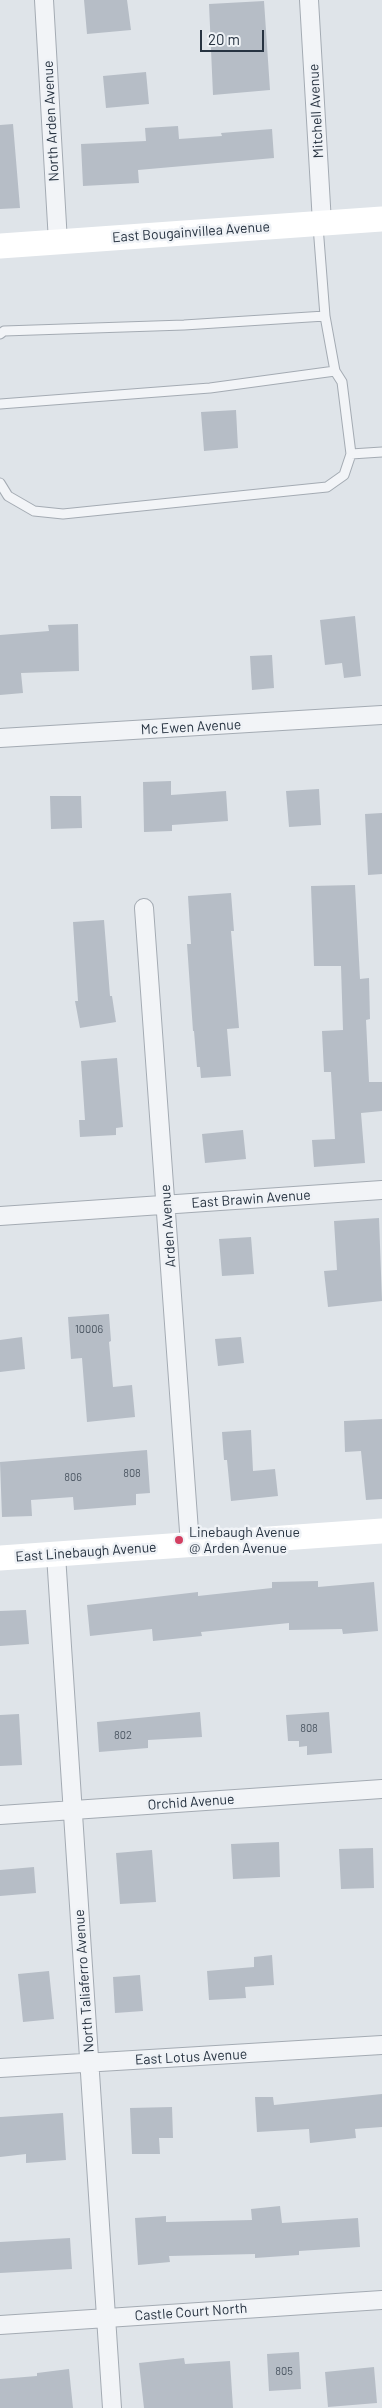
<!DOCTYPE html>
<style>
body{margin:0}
#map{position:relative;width:382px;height:2408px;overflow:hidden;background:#dfe4e9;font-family:Barlow,sans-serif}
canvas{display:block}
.scale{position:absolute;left:200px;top:30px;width:64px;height:22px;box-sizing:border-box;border:2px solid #273341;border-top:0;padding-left:6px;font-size:15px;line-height:18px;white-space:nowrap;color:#273341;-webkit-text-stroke:4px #eff2f6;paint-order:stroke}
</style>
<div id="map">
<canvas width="382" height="2408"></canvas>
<div class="scale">20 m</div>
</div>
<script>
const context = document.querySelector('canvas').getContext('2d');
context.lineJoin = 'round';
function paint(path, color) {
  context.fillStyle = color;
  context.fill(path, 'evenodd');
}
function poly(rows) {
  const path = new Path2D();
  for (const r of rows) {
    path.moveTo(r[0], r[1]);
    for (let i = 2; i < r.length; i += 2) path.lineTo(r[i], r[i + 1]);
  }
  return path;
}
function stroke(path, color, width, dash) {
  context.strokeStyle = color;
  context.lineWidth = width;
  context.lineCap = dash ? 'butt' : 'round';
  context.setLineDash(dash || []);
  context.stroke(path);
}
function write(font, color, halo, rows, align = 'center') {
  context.font = font + ' Barlow,sans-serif';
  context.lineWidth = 5;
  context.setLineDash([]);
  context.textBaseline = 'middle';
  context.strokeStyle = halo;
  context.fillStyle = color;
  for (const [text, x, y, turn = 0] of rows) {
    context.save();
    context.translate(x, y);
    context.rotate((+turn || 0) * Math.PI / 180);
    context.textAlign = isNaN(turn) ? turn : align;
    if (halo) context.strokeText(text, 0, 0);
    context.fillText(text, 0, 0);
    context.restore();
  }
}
paint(poly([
 [84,0,127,0,131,30,87,34],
 [264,1,270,90,213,95,209,4],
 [146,72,149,104,106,108,103,76],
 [13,124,20,208,0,209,0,125],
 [178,126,179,139,222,136,221,133,272,129,274,158,138,170,139,183,83,186,81,144,146,141,145,128],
 [236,410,238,448,204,451,201,412],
 [355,616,361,676,344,678,342,663,325,665,320,620],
 [78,624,79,671,21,673,23,693,0,695,0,635,49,631,48,625],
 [272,655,274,688,252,690,250,656],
 [171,781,171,795,226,791,228,821,172,825,172,831,144,832,143,782],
 [319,789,321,825,289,827,286,791],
 [50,796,81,796,82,828,51,829],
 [382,813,382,874,368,875,365,814],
 [355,885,360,979,369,978,370,1019,366,1020,369,1082,382,1082,382,1111,361,1113,365,1163,314,1167,312,1140,335,1139,331,1072,324,1072,322,1031,343,1030,341,966,314,966,311,886],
 [231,893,234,931,231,931,239,1028,227,1029,231,1076,201,1078,200,1067,197,1067,194,1031,193,1031,187,944,191,944,188,896],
 [104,920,110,996,112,996,116,1022,80,1028,75,1001,78,1001,73,922],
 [117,1058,123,1127,116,1128,116,1135,80,1137,79,1120,85,1120,81,1061],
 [243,1130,246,1159,205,1163,202,1134],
 [379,1218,382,1301,328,1307,324,1271,337,1270,334,1221],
 [251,1237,254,1274,222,1276,219,1239],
 [109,1314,111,1341,109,1342,113,1387,132,1385,135,1417,87,1422,82,1358,71,1359,68,1317],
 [22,1337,25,1369,0,1372,0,1340],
 [241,1337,244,1363,218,1366,215,1339],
 [382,1419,382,1499,366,1500,361,1451,345,1452,344,1421],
 [251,1430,253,1471,275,1469,278,1496,231,1501,227,1460,224,1460,222,1432],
 [147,1450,150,1493,136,1494,136,1505,74,1510,73,1497,31,1500,32,1516,2,1517,0,1462],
 [318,1581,318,1587,374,1582,378,1631,343,1634,342,1629,289,1630,289,1623,201,1632,202,1636,153,1641,152,1629,90,1636,87,1605,198,1592,198,1596,272,1588,272,1582],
 [26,1610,29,1644,0,1646,0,1611],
 [200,1712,202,1737,148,1740,148,1748,99,1752,97,1722],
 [329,1712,332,1753,307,1755,307,1746,299,1747,299,1741,288,1741,286,1715],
 [19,1714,22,1765,0,1766,0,1715],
 [279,1842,280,1877,233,1879,231,1844],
 [373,1848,374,1888,341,1889,339,1849],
 [152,1850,156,1902,120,1904,116,1853],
 [34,1867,36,1893,0,1896,0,1870],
 [272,1955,274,1985,245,1987,246,1998,209,2000,207,1971,254,1967,254,1957],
 [49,1971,54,2019,23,2022,18,1974],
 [140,1975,143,2011,115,2013,113,1977],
 [382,2094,382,2127,355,2129,356,2138,310,2143,309,2129,257,2132,255,2097,273,2097,274,2105],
 [172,2107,173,2138,159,2138,160,2154,132,2154,130,2108],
 [63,2113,66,2160,26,2163,26,2154,0,2157,0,2117],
 [280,2206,282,2223,358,2218,360,2247,299,2251,299,2255,255,2258,255,2254,169,2256,170,2262,138,2265,135,2218,166,2216,166,2222,252,2220,251,2209],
 [70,2238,72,2269,0,2273,0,2242],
 [299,2352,301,2389,269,2391,267,2354],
 [184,2358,185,2364,230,2361,233,2408,144,2408,139,2363],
 [374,2367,377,2403,328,2407,325,2372],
 [69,2369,73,2408,0,2408,0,2379,37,2376,37,2373]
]), '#b6bdc6');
const lane = poly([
 [0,334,4,331,184,325,325,316],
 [0,404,210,388,335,371],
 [351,454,382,452],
 [0,483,8,496,34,511,63,514,327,487,344,475,351,454,342,382,335,371,325,316,318,226]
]);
const street = poly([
 [44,0,58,242],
 [309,0,322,223],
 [0,738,382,715],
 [144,908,190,1545],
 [0,1216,382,1190],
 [56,1555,112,2408],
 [0,1815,382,1789],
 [0,2068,382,2045],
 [0,2325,382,2300]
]);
stroke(lane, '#a4abb3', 11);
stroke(street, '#a4abb3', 20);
stroke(lane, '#f2f4f7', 9);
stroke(street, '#f2f4f7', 18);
stroke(poly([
 [0,246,382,219],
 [0,1558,382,1531]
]), '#fff', 25);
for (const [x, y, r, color] of [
 [179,1540,5,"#d33f61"]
]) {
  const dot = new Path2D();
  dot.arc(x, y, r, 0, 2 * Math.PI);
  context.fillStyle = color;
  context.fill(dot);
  stroke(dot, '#eff2f6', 2);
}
write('11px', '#4b5662', null, [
 ["10006",89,1329],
 ["808",132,1473],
 ["806",73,1477],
 ["808",309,1728],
 ["802",123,1735],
 ["805",284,2371]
]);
write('14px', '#273341', '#eff2f6', [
 ["Mitchell Avenue",316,111,-93],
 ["North Arden Avenue",51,121,-93],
 ["East Bougainvillea Avenue",191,232,-4],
 ["Mc Ewen Avenue",191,727,-3],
 ["East Brawin Avenue",251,1199,-4],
 ["Arden Avenue",168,1226,-94],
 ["East Linebaugh Avenue",86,1552,-4],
 ["Orchid Avenue",191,1802,-4],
 ["North Taliaferro Avenue",84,1981,-94],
 ["East Lotus Avenue",191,2057,-3],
 ["Castle Court North",191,2312,-4]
]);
write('14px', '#273341', '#eff2f6', [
 ["Linebaugh Avenue",189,1532],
 ["@ Arden Avenue",189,1548]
], 'left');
</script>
